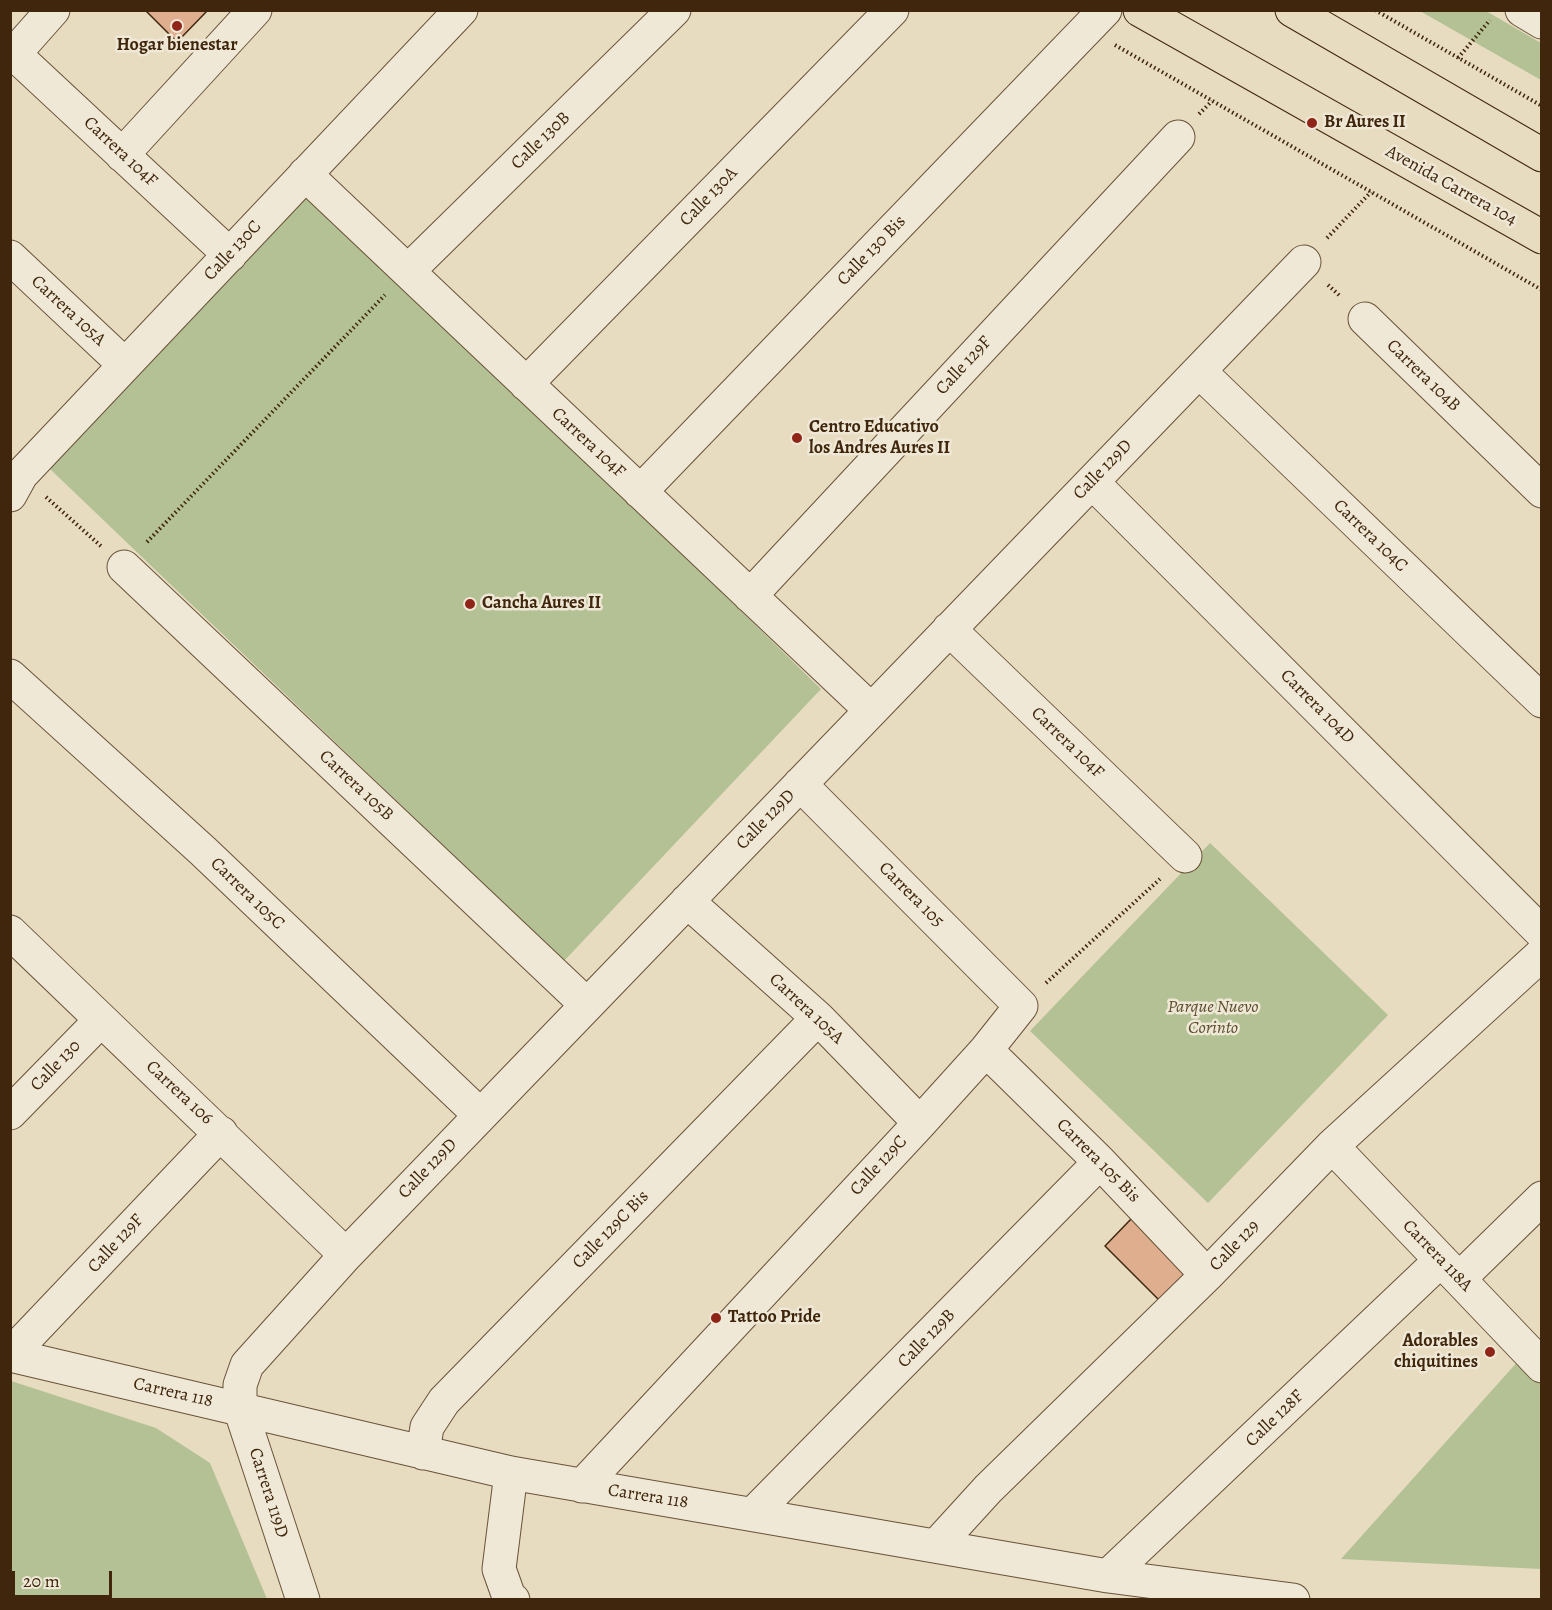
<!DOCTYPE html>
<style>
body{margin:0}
#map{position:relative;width:1552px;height:1610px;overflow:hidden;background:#e7dbc0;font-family:Alegreya,serif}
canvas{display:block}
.frame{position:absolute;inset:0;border:12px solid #3f260c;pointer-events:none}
.scale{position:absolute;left:12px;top:1571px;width:100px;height:27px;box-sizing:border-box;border:3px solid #3f260c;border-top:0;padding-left:8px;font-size:18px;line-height:21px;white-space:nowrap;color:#3f260c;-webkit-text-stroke:4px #efe8d6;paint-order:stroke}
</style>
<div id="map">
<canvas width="1552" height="1610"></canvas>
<div class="frame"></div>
<div class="scale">20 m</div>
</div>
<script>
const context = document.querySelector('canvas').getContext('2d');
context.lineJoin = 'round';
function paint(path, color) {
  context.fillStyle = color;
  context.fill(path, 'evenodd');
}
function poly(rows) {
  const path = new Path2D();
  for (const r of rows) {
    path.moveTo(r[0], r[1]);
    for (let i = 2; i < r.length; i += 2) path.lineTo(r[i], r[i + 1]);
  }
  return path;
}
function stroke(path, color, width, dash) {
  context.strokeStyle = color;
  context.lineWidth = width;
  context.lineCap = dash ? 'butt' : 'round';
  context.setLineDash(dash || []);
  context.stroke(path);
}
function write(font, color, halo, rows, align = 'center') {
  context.font = font + ' Alegreya,serif';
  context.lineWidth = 5;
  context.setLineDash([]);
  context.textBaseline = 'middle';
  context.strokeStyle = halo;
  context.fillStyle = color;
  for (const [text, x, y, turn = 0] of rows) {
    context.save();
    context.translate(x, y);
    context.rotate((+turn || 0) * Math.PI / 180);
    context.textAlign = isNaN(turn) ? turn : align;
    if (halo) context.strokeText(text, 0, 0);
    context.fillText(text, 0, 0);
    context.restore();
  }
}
paint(poly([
 [1420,11,1486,11,1541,43,1541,80],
 [307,196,414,292,821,689,564,961,49,468],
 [1210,843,1388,1015,1208,1203,1030,1031],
 [1520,1359,1541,1383,1541,1569,1341,1559],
 [11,1381,156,1428,210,1463,267,1599,11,1599]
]), '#b3c194');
const building = poly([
 [145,10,208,10,177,42,145,10],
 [1132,1218,1194,1279,1167,1308,1105,1246,1132,1218]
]);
paint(building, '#deae8e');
stroke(building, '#3f260c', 1.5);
const minor = poly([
 [1522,10,1542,22],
 [10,50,230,255],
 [14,54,53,10],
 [122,155,255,10],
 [305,174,871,710],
 [10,257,125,365],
 [408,271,674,10],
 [1365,319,1542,491],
 [1199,371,1542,701],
 [526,384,892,10],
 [1092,482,1542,933],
 [640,492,1105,10],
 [10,495,21,475,461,10],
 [124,567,587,1005],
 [750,596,1178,137],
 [949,629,1185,856],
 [10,676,203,851,480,1115],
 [687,901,818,1018,920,1123],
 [10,932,346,1255],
 [986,1050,1100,1162,1207,1275],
 [10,1113,101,1020],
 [1332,1146,1542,1366],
 [1459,1279,1542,1198],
 [10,1355,511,1473,1108,1576,1293,1600],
 [10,1355,221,1133],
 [423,1453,427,1427,444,1401,818,1018],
 [511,1473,499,1569,509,1597,513,1600],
 [582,1486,920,1123,986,1050,1021,1006,800,784],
 [753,1514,1100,1162],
 [936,1546,988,1489,1207,1275,1332,1146,1542,954],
 [1108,1576,1441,1260],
 [303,1600,240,1408,240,1385,247,1365,346,1255,1304,262]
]);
const major = poly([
 [1140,10,1542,237],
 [1292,10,1542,155]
]);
stroke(minor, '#695339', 35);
stroke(major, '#3f260c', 35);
stroke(poly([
 [1375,10,1542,106],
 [1115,45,1542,290],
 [1458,58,1490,20],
 [1199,114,1212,101],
 [1327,238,1371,192],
 [1328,285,1340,296],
 [46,497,101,546],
 [147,542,385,295],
 [1046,983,1160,879]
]), '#3f260c', 4, [1.5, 3]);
stroke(minor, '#efe8d6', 33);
stroke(major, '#e7dbc0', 33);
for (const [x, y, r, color] of [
 [177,26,6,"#8f2418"],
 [1312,123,6,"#8f2418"],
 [797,438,6,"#8f2418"],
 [470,604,6,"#8f2418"],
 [716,1318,6,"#8f2418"],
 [1490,1352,6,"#8f2418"]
]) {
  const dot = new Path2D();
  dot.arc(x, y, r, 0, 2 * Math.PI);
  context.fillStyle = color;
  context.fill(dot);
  stroke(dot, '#efe8d6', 2);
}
write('bold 18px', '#3f260c', '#efe8d6', [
 ["Hogar bienestar",177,46,"center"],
 ["Br Aures II",1324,123],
 ["Centro Educativo",809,428],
 ["los Andres Aures II",809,449],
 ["Cancha Aures II",482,604],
 ["Tattoo Pride",728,1318],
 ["Adorables",1478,1342,"right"],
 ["chiquitines",1478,1363,"right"]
], 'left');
write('18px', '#3f260c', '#efe8d6', [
 ["Calle 130B",541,141,-44],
 ["Carrera 104F",120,152,43],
 ["Avenida Carrera 104",1451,186,29],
 ["Calle 130A",709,197,-46],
 ["Calle 130C",233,251,-47],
 ["Calle 130 Bis",872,251,-46],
 ["Carrera 105A",68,311,43],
 ["Calle 129F",964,366,-47],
 ["Carrera 104B",1423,376,44],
 ["Carrera 104F",588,443,43],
 ["Calle 129D",1103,470,-46],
 ["Carrera 104C",1370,536,44],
 ["Carrera 104D",1317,707,45],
 ["Carrera 104F",1067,743,44],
 ["Carrera 105B",356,786,43],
 ["Calle 129D",766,820,-46],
 ["Carrera 105C",247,894,44],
 ["Carrera 105",911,895,45],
 ["Carrera 105A",806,1009,43],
 ["Calle 130",56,1066,-46],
 ["Carrera 106",179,1093,43],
 ["Carrera 105 Bis",1098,1161,45],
 ["Calle 129C",879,1166,-47],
 ["Calle 129D",428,1169,-46],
 ["Calle 129C Bis",611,1230,-46],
 ["Calle 129F",116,1244,-47],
 ["Calle 129",1235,1246,-46],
 ["Carrera 118A",1437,1256,46],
 ["Calle 129B",927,1339,-46],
 ["Carrera 118",173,1393,13],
 ["Calle 128F",1275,1419,-44],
 ["Carrera 119D",268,1493,72],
 ["Carrera 118",648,1497,9]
]);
write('italic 18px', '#5c4d2e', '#efe8d6', [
 ["Parque Nuevo",1213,1008],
 ["Corinto",1213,1029]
]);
</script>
